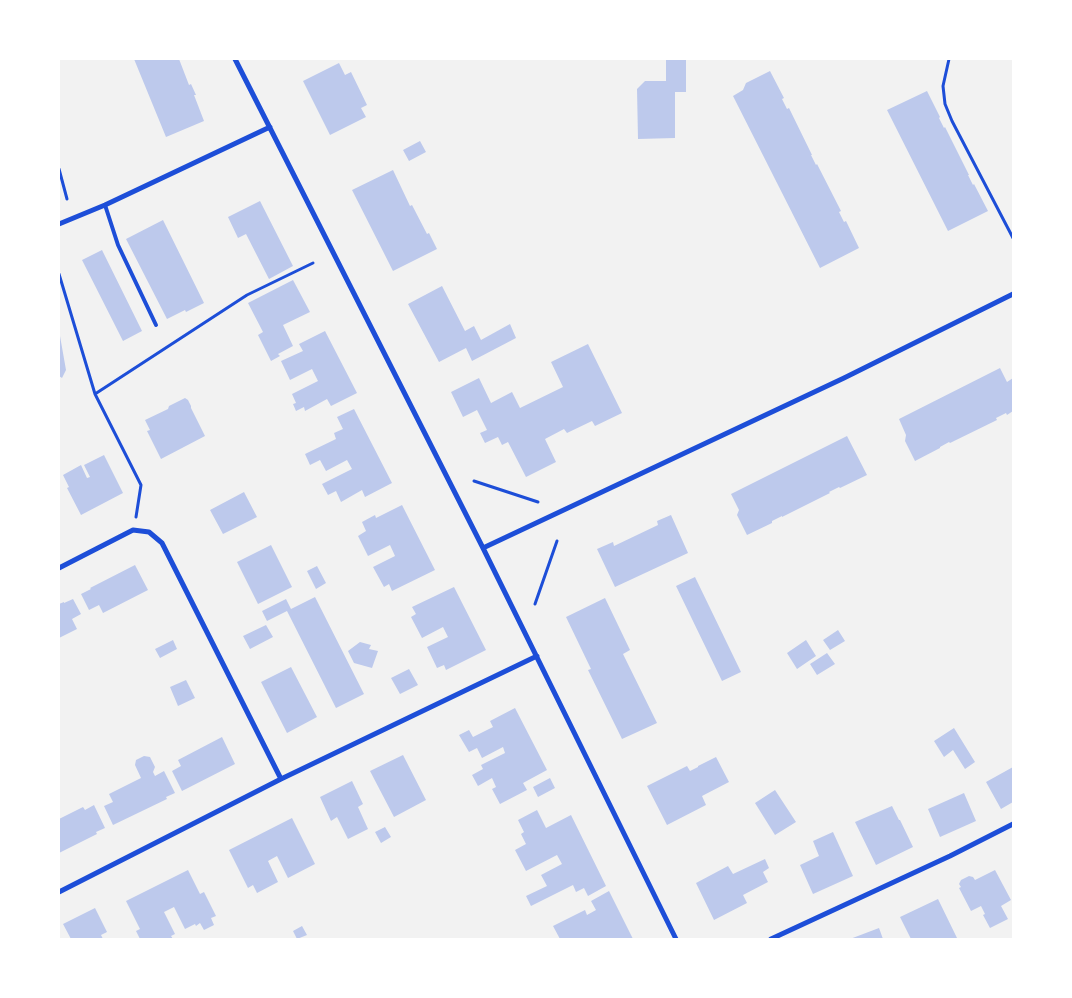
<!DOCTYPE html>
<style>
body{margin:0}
#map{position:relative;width:1072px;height:998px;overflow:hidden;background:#f2f2f2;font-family:"Source Sans 3",sans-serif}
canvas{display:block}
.frame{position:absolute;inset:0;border:60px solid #fff;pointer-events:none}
</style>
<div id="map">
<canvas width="1072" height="998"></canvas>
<div class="frame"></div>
</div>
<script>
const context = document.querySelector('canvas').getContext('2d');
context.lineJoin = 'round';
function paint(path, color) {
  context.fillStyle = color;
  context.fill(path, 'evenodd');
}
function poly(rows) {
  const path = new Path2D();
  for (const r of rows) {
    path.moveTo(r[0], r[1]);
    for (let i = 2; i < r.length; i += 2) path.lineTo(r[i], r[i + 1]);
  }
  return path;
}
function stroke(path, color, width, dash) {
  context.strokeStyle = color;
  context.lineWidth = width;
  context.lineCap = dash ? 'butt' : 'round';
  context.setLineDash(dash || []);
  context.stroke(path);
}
paint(poly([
 [134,59,179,59,189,85,191,84,196,95,194,95,204,121,166,137],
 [666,59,686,59,686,92,675,92,675,138,638,139,637,89,645,81,666,81],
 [339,63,345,75,351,72,367,105,361,108,366,117,330,135,303,81],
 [770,71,784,98,782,99,787,109,789,108,812,155,811,155,816,165,817,164,841,211,839,212,844,222,846,221,859,248,820,268,733,96,743,90,746,83],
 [927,91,940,117,939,118,944,128,945,127,969,175,968,175,973,185,974,184,988,211,948,231,887,110],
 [420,141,426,152,409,161,403,150],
 [393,170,410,206,412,205,427,234,429,233,437,249,393,271,352,190],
 [260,201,293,266,269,279,246,234,238,238,228,217],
 [163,220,204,303,186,312,185,310,167,319,126,239],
 [102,250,142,331,123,341,82,260],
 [293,280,310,312,283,325,293,346,278,354,280,356,271,361,258,335,263,332,248,303],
 [442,286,465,331,474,326,481,340,510,324,516,338,472,361,466,348,439,362,408,304],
 [325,331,357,393,331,406,327,399,305,411,304,407,296,411,293,404,296,403,292,394,318,381,312,369,290,380,281,361,303,351,299,344],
 [59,336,60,336,66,370,62,378,59,376],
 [588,344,622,413,595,426,592,421,567,433,564,429,545,439,556,462,526,477,508,442,502,445,498,437,485,443,480,433,487,430,477,410,463,417,451,392,479,378,491,403,512,392,520,408,563,387,551,362],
 [1000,368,1007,382,1013,378,1013,411,1007,415,1006,413,996,418,997,420,950,443,949,442,940,447,940,448,915,461,905,441,906,435,899,419],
 [185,398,188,400,191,406,191,408,205,436,161,459,147,431,150,430,145,420,168,409,169,406],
 [354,409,392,483,365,497,362,490,341,502,336,491,328,495,322,484,352,469,347,460,326,471,320,460,310,465,305,454,336,439,334,433,343,429,337,417],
 [847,436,867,475,840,488,839,487,829,492,830,493,782,517,782,516,772,521,772,523,747,535,737,515,739,510,731,494],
 [104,455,123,493,81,515,67,488,69,487,63,475,81,465,87,478,90,477,84,465],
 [244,492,257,517,223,534,210,510],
 [402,505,435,570,392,591,389,584,384,587,373,567,395,556,390,545,368,556,358,536,366,531,362,522,375,515,376,518],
 [671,515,688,553,615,587,597,549,613,542,614,546,658,525,657,521],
 [271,545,292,587,258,604,237,562],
 [135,565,148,590,103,613,99,605,89,610,81,594,91,589,90,588],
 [317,566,326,583,316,589,307,571],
 [695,577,741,672,722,681,676,586],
 [454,587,486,650,446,670,444,665,437,668,427,647,448,637,443,627,422,638,411,617,416,614,412,607],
 [315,597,364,694,336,708,287,611,267,621,262,611,286,599,291,609],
 [605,598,630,650,623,654,657,723,622,739,588,670,591,669,566,617],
 [73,599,81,614,72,619,77,629,59,638,59,604,64,602,64,603],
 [266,625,273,637,250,649,243,636],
 [838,630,845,641,830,650,823,640],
 [173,640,177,649,160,658,155,649],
 [806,640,816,656,797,669,787,653],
 [360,642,371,645,369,649,378,651,372,668,354,663,348,651],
 [827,653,835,664,817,675,810,664],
 [291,667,317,717,287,733,261,682],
 [409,669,418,685,400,694,391,678],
 [186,680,195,698,178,706,170,687],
 [515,708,547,770,523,783,527,790,500,804,492,789,496,787,492,778,478,786,472,775,483,769,481,765,505,753,503,747,482,758,477,748,469,752,459,735,469,730,473,737,493,727,490,721],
 [954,728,975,762,965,769,953,750,944,757,934,741],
 [222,737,235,764,182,791,172,771,181,766,178,760],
 [403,755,426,800,394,817,370,771],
 [144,756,150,757,155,767,153,772,155,776,164,771,175,793,166,797,167,799,113,825,104,806,113,802,109,794,141,778,135,765,136,760],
 [716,757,729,782,702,796,706,805,667,825,647,786,687,766,690,771,698,767,698,766],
 [1013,767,1013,802,1001,809,986,782],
 [550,778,555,788,538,797,533,787],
 [352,781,363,804,358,807,368,829,348,839,337,817,331,821,320,797],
 [775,790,796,822,775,835,755,803],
 [964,793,976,821,940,837,928,809],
 [94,805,105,828,96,832,97,834,59,853,59,819,83,807,85,810],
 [892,806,899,820,900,820,913,847,876,865,855,822],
 [537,810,546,828,571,815,606,886,588,896,584,888,576,892,573,885,531,906,526,896,547,886,541,875,562,864,557,855,526,871,515,850,526,844,521,834,524,832,518,820],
 [292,818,315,864,288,878,277,856,268,861,278,882,257,893,253,885,248,888,229,850],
 [385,827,391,837,381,843,375,832],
 [833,832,853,876,813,894,800,865,819,856,813,841],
 [765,859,769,868,763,872,768,882,743,895,747,903,714,920,696,883,728,866,733,874],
 [188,870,200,894,204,892,216,916,211,918,214,925,204,930,200,923,196,926,195,924,185,929,174,907,164,912,175,934,171,936,173,939,140,939,136,931,140,929,126,901],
 [995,870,1011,900,1001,906,1008,919,990,928,983,915,985,914,981,906,971,911,959,888,961,887,959,884,961,880,969,876,973,877,975,880],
 [609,891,633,939,560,939,553,926,585,910,587,915,596,910,591,901],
 [938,899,957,938,954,939,911,939,900,917],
 [95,908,107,932,101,935,103,939,71,939,63,924],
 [302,926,307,935,297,939,293,931],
 [879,928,883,939,850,939]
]), '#bdc9ec');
stroke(poly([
 [949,59,943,86,945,104,952,121,1013,238],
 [59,169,67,199],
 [59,274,95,394,141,485,136,517],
 [95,394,247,295,313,263],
 [474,481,538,502],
 [535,604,557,541]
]), '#1d4ed8', 3);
stroke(poly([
 [105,205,118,245,156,325]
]), '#1d4ed8', 4);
stroke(poly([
 [235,59,483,548,676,939],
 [59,224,105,205,270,127],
 [483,548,844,378,1013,294],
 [59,568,133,530,149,532,162,543,281,779],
 [59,892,281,779,537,656],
 [771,939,950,856,1013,824]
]), '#1d4ed8', 5);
</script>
